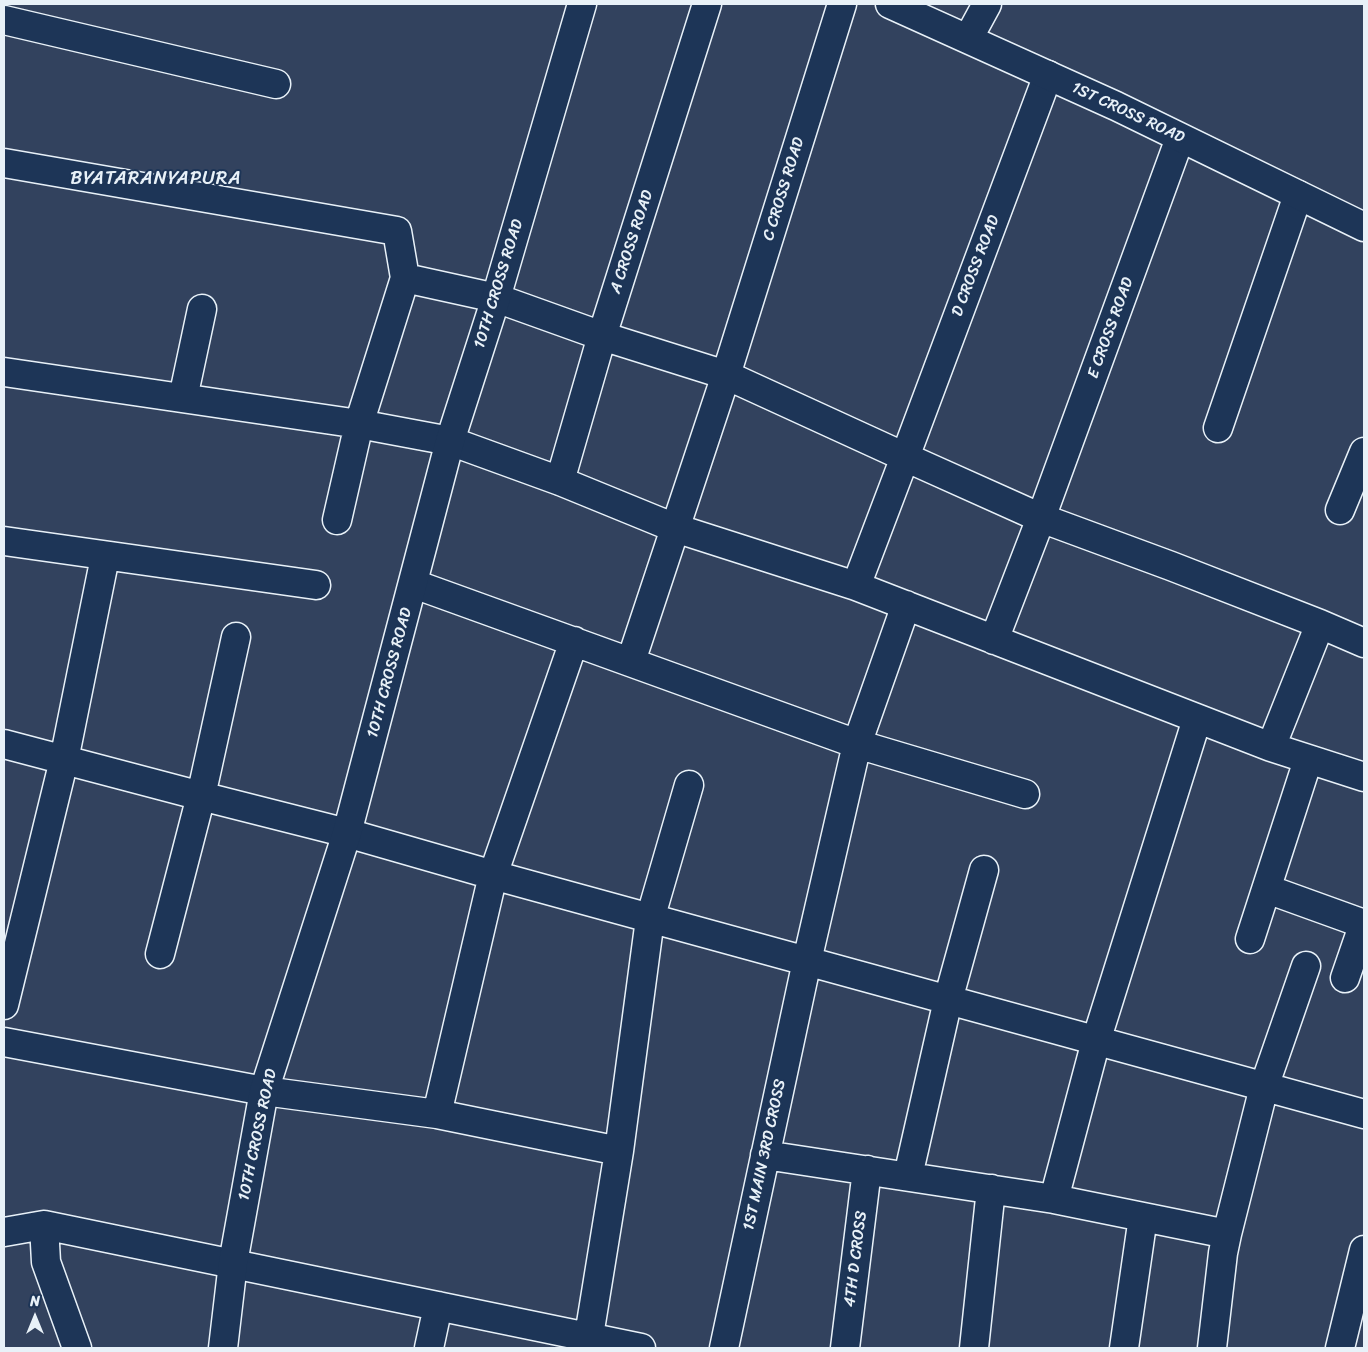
<!DOCTYPE html>
<style>
body{margin:0}
#map{position:relative;width:1368px;height:1352px;overflow:hidden;background:#32425e;font-family:Sriracha,sans-serif}
canvas{display:block}
.frame{position:absolute;inset:0;border:5px solid #e8f1f8;pointer-events:none}
.north{position:absolute;left:10px;top:1292px;width:50px;height:50px;-webkit-text-stroke:4px #1d3557;paint-order:stroke;rotate:0deg;font-size:14px;font-weight:700;line-height:20px;text-align:center;color:#e8f1f8}
.north::after{content:'';display:block;margin:auto;width:18px;height:22px;background:#e8f1f8;clip-path:polygon(50% 0,100% 100%,50% 72%,0 100%)}
</style>
<div id="map">
<canvas width="1368" height="1352"></canvas>
<div class="frame"></div>
<div class="north">N</div>
</div>
<script>
const context = document.querySelector('canvas').getContext('2d');
context.lineJoin = 'round';
function poly(rows) {
  const path = new Path2D();
  for (const r of rows) {
    path.moveTo(r[0], r[1]);
    for (let i = 2; i < r.length; i += 2) path.lineTo(r[i], r[i + 1]);
  }
  return path;
}
function stroke(path, color, width, dash) {
  context.strokeStyle = color;
  context.lineWidth = width;
  context.lineCap = dash ? 'butt' : 'round';
  context.setLineDash(dash || []);
  context.stroke(path);
}
function write(font, color, halo, rows, align = 'center') {
  context.font = font + ' Sriracha,sans-serif';
  context.lineWidth = 4;
  context.setLineDash([]);
  context.textBaseline = 'middle';
  context.strokeStyle = halo;
  context.fillStyle = color;
  for (const [text, x, y, turn = 0] of rows) {
    context.save();
    context.translate(x, y);
    context.rotate((+turn || 0) * Math.PI / 180);
    context.textAlign = isNaN(turn) ? turn : align;
    if (halo) context.strokeText(text, 0, 0);
    context.fillText(text, 0, 0);
    context.restore();
  }
}
const minor = poly([
 [4,20,276,84],
 [4,163,397,231,405,278,496,298,602,336,726,375,905,457,1041,518,1171,566,1320,624,1271,747,856,586,905,457,1048,75],
 [4,372,359,424,450,441,560,481,675,528,856,586],
 [183,398,202,309],
 [1218,428,1298,195],
 [560,481,602,336,707,4],
 [1340,510,1364,452],
 [337,520,359,424,405,278],
 [4,541,316,585],
 [414,584,857,744,1025,794],
 [1320,624,1364,643],
 [994,640,1041,518,1180,138],
 [631,661,726,375,842,4],
 [4,744,201,796,347,833,493,875,1364,1114],
 [1271,747,1364,777],
 [1267,889,1364,924],
 [1250,939,1308,760],
 [160,954,201,796,236,637],
 [1345,978,1364,923],
 [4,1005,64,760,105,557],
 [4,1042,264,1091,437,1114,619,1151],
 [437,1114,493,875,574,641],
 [765,1155,1054,1199,1227,1234],
 [908,1176,948,1000,984,870],
 [1054,1199,1096,1041,1197,719],
 [44,1225,46,1262,77,1348],
 [4,1232,44,1225,641,1348],
 [429,1348,438,1306],
 [587,1348,619,1151,650,919,689,785],
 [724,1348,807,961,857,744,906,605],
 [845,1348,867,1170],
 [974,1348,991,1189],
 [1124,1348,1143,1217],
 [1212,1348,1223,1253,1227,1234,1264,1087,1306,966],
 [1340,1348,1364,1250]
]);
const tertiary = poly([
 [890,4,1116,106,1364,227],
 [968,39,987,4],
 [223,1348,233,1263,264,1091,347,833,450,441,496,298,582,4]
]);
stroke(minor, '#e8f1f8', 31);
stroke(tertiary, '#e8f1f8', 31);
stroke(minor, '#1d3557', 28);
stroke(tertiary, '#1d3557', 28);
write('16px', '#e8f1f8', '#1d3557', [
 ["1ST CROSS ROAD",1128,113,25],
 ["C CROSS ROAD",784,189,-73],
 ["A CROSS ROAD",632,242,-72],
 ["D CROSS ROAD",976,266,-69],
 ["10TH CROSS ROAD",499,284,-73],
 ["E CROSS ROAD",1111,328,-70],
 ["10TH CROSS ROAD",390,673,-75],
 ["10TH CROSS ROAD",258,1135,-78],
 ["1ST MAIN 3RD CROSS",765,1155,-78],
 ["4TH D CROSS",856,1259,-83]
]);
context.letterSpacing = '1px';
write('19px', '#e8f1f8', '#1d3557', [
 ["BYATARANYAPURA",156,179]
]);
context.letterSpacing = '0px';
</script>
